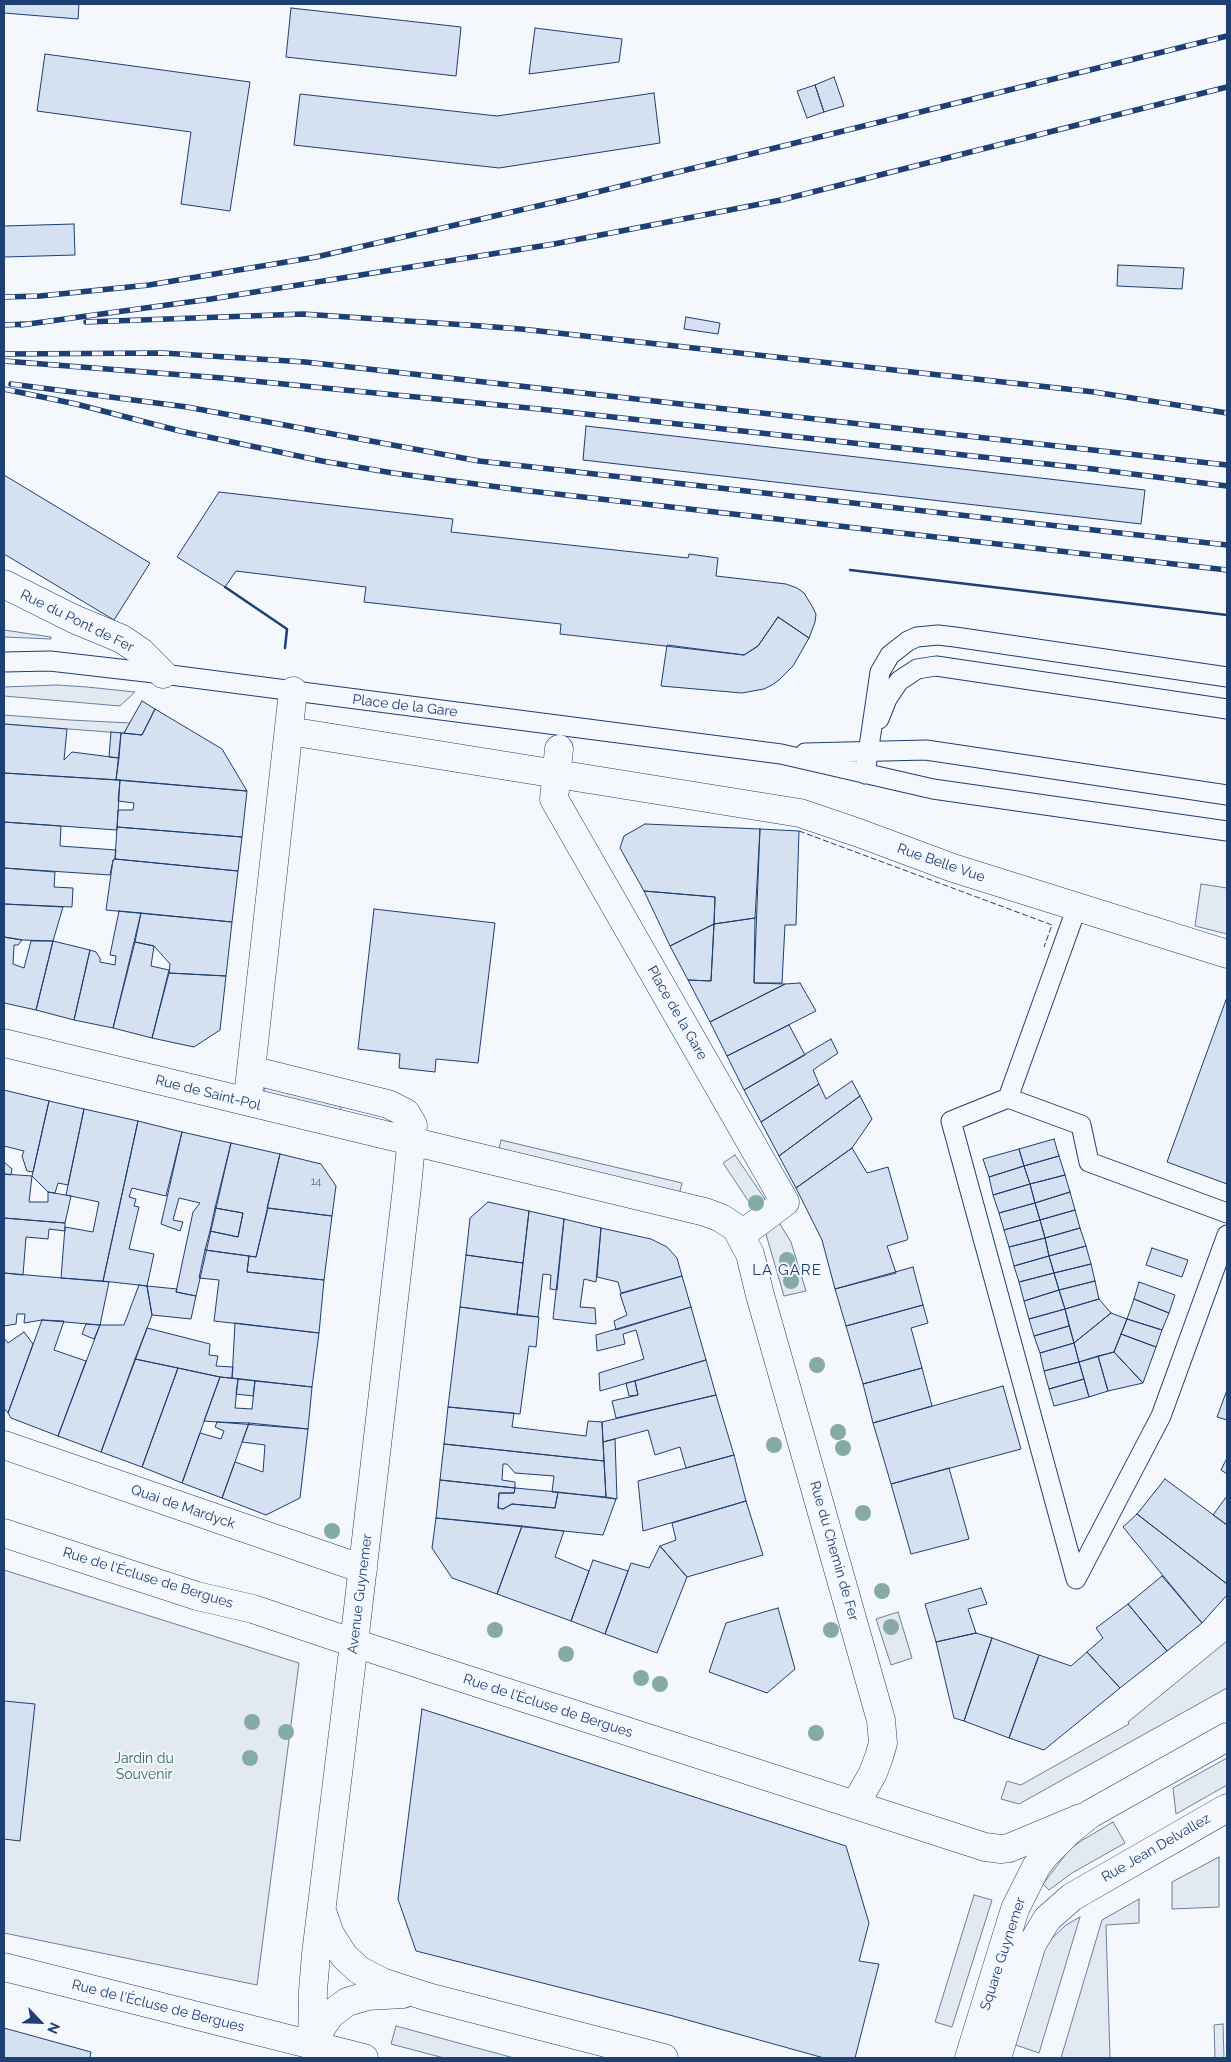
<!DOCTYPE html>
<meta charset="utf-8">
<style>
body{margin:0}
#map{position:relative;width:1231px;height:2062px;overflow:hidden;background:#f4f7fb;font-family:Raleway,sans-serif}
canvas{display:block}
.frame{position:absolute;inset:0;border:5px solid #1d3f73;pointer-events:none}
.north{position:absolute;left:15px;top:1997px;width:50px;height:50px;-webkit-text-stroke:4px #f4f7fb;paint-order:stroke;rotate:114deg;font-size:14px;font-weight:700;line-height:20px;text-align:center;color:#1d3f73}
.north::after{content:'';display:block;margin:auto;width:18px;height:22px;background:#1d3f73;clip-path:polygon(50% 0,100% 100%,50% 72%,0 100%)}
</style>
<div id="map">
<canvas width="1231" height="2062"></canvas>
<div class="frame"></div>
<div class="north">N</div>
</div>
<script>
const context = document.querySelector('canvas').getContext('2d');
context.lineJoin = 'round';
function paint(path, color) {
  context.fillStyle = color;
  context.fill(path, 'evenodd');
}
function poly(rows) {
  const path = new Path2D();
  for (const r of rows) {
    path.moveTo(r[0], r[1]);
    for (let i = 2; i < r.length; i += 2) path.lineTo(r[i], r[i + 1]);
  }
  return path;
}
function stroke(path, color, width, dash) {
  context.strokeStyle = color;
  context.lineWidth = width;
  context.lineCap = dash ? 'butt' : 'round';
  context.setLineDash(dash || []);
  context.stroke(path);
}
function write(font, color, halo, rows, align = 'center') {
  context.font = font + ' Raleway,sans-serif';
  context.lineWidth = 4;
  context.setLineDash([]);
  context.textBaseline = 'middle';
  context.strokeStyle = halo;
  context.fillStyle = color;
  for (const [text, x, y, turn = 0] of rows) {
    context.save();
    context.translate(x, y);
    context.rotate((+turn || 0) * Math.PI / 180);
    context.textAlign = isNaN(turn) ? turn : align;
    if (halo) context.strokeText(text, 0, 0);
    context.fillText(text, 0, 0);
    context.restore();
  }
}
const green = poly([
 [4,630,51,637,51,639,4,637,4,630],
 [57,685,87,687,135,692,120,706,4,696,4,687,57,685],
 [4,715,70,720,130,723,124,733,121,733,4,724,4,715],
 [1201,884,1227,888,1227,934,1195,926,1201,884],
 [265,1086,342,1104,339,1115,263,1096,265,1086],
 [501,1140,682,1183,679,1195,498,1153,501,1140],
 [735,1155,767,1202,755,1211,723,1163,735,1155],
 [775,1216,791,1242,806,1291,784,1296,763,1224,775,1216],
 [4,1570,299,1663,257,1985,4,1933,4,1570],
 [898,1612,912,1658,891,1665,876,1619,898,1612],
 [1227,1641,1227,1688,1019,1804,1001,1799,1007,1781,1021,1785,1129,1724,1128,1722,1227,1641],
 [1227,1758,1227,1785,1176,1814,1173,1788,1227,1758],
 [1113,1822,1125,1843,1072,1873,1049,1890,1043,1884,1069,1850,1081,1841,1113,1822],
 [1219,1857,1219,1907,1172,1909,1172,1882,1219,1857],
 [974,1895,992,1900,952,2027,935,2022,974,1895],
 [1139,1899,1139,1923,1106,1925,1110,2058,1061,2058,1102,1920,1139,1899],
 [1080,1917,1039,2053,1013,2044,1038,1963,1048,1942,1066,1925,1080,1917],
 [1223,2024,1224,2058,1215,2058,1214,2025,1223,2024],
 [396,2026,514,2058,444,2058,391,2044,396,2026]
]);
paint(green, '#e3e9f0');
stroke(green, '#687fa3', 1);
const building = poly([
 [4,4,79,4,78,19,4,13,4,4],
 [291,8,461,27,456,76,286,57,291,8],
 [535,28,622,39,619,62,529,74,535,28],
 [45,54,250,82,230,211,181,204,191,132,37,111,45,54],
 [834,77,844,106,824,112,815,85,834,77],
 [815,85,824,112,807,118,797,91,815,85],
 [654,93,660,143,499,168,294,145,300,94,497,116,654,93],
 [74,224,75,255,4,257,4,226,74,224],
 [1118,265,1184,268,1182,289,1117,286,1118,265],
 [686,317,720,323,718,334,684,329,686,317],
 [586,426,1145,490,1141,524,583,460,586,426],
 [4,475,150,563,114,620,4,554,4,475],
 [219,492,453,519,451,532,688,558,689,554,718,558,716,576,786,584,797,588,804,593,812,606,816,614,815,622,809,638,778,617,758,646,744,655,560,634,561,624,364,602,366,587,236,571,225,587,177,557,219,492],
 [778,617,809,638,793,666,779,680,772,685,764,689,742,693,661,686,667,645,744,655,758,646,778,617],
 [142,701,155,709,142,735,124,733,142,701],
 [155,709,222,749,247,791,116,780,121,733,142,735,155,709],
 [4,724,67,729,64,760,72,752,119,758,116,780,4,773,4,724],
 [111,732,121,733,119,758,109,757,111,732],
 [4,773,120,780,117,830,4,822,4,773],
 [120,780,247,791,242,837,117,827,118,810,133,810,134,803,118,801,120,780],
 [4,822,61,826,60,846,116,850,115,859,113,860,110,875,4,868,4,822],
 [645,824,760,829,755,918,714,924,715,897,644,891,620,848,624,836,645,824],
 [117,827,242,837,238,871,115,859,117,827],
 [760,829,799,831,796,925,785,925,782,983,754,983,760,829],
 [115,859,238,871,232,922,106,910,113,860,115,859],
 [4,868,55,872,54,887,73,888,72,907,4,904,4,868],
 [644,891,715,897,714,924,670,946,644,891],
 [4,904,63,907,53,941,22,940,4,937,4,904],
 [374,909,495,923,478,1063,436,1059,435,1072,399,1068,400,1054,358,1049,374,909],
 [119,911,141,913,113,1028,74,1020,90,950,96,952,100,958,100,962,115,965,116,956,110,955,119,911],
 [141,913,232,922,226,976,169,973,170,964,154,946,135,942,141,913],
 [755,918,754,983,785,984,710,1022,688,980,711,981,714,924,755,918],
 [714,924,711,981,688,980,670,946,714,924],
 [4,937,22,940,18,945,14,945,13,964,24,968,31,941,53,941,36,1010,4,1003,4,937],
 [53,941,90,950,74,1020,36,1010,53,941],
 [135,942,154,946,151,966,169,970,152,1038,113,1028,135,942],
 [169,973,226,976,220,1030,194,1047,152,1038,169,973],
 [800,983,816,1011,727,1056,710,1022,785,984,800,983],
 [1227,997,1227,1184,1167,1162,1227,997],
 [789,1025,805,1055,744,1090,727,1056,789,1025],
 [831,1039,838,1053,813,1070,819,1084,761,1122,744,1090,831,1039],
 [852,1081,860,1096,779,1156,761,1122,819,1084,826,1099,852,1081],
 [4,1090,49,1101,33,1172,27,1171,22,1156,24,1151,4,1146,4,1090],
 [860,1096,872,1119,852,1148,796,1188,779,1156,860,1096],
 [49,1101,84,1109,68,1185,58,1183,55,1193,48,1192,32,1176,49,1101],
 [84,1109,138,1121,103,1281,61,1278,65,1227,93,1232,99,1202,66,1195,84,1109],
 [138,1121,182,1132,166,1196,132,1188,129,1197,136,1199,134,1206,139,1207,129,1249,154,1254,147,1286,103,1281,138,1121],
 [182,1132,231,1143,196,1296,176,1292,193,1212,200,1203,179,1198,173,1220,183,1222,180,1231,161,1224,182,1132],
 [1054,1139,1059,1156,1024,1166,1019,1149,1054,1139],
 [231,1143,280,1154,256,1257,205,1250,210,1231,238,1237,243,1213,215,1208,231,1143],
 [852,1148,867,1173,888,1167,908,1238,907,1240,887,1246,896,1273,835,1289,822,1240,796,1188,852,1148],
 [1019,1149,1024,1166,989,1177,983,1159,1019,1149],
 [280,1154,321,1164,336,1186,332,1216,267,1208,280,1154],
 [1059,1156,1065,1175,1030,1184,1024,1166,1059,1156],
 [4,1162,12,1169,11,1175,4,1174,4,1162],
 [1024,1166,1030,1184,993,1195,989,1177,1024,1166],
 [4,1174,32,1176,29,1202,48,1202,48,1192,71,1196,65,1223,4,1218,4,1174],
 [1065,1175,1070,1192,1035,1203,1030,1184,1065,1175],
 [1030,1184,1035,1203,999,1213,993,1195,1030,1184],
 [1070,1192,1075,1210,1040,1220,1035,1203,1070,1192],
 [488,1202,529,1211,523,1263,466,1255,470,1218,488,1202],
 [1035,1203,1040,1220,1004,1230,999,1213,1035,1203],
 [215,1208,243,1213,238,1237,210,1231,215,1208],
 [268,1208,332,1216,324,1280,247,1272,249,1256,256,1257,268,1208],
 [1075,1210,1080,1228,1045,1238,1040,1220,1075,1210],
 [529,1211,564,1219,557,1290,550,1289,551,1275,543,1274,538,1317,517,1315,529,1211],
 [4,1218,65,1223,65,1231,49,1229,48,1239,26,1237,23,1275,4,1273,4,1218],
 [564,1219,601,1228,596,1282,584,1279,580,1307,595,1308,596,1324,553,1319,564,1219],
 [1040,1220,1045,1238,1009,1247,1004,1230,1040,1220],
 [601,1228,651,1239,667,1247,677,1258,682,1276,621,1293,618,1282,597,1277,601,1228],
 [1080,1228,1086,1246,1049,1256,1045,1238,1080,1228],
 [1045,1238,1049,1256,1014,1266,1009,1247,1045,1238],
 [1086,1246,1091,1264,1054,1273,1049,1256,1086,1246],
 [1152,1248,1188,1260,1182,1277,1146,1265,1152,1248],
 [205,1250,249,1256,247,1272,324,1280,319,1333,214,1321,219,1280,199,1278,205,1250],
 [466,1255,523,1263,517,1315,460,1307,466,1255],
 [1049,1256,1054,1273,1019,1282,1014,1266,1049,1256],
 [1091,1264,1095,1281,1059,1290,1054,1273,1091,1264],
 [913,1267,923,1305,846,1326,835,1289,913,1267],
 [4,1273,109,1282,100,1325,42,1320,24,1323,25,1314,17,1314,16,1324,4,1326,4,1273],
 [1054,1273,1059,1290,1024,1301,1019,1282,1054,1273],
 [682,1276,691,1307,616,1330,614,1321,627,1315,620,1294,682,1276],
 [1095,1281,1099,1299,1065,1309,1059,1290,1095,1281],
 [1139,1282,1175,1295,1169,1313,1134,1299,1139,1282],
 [139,1285,147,1286,152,1315,101,1452,58,1436,100,1325,124,1325,139,1285],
 [147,1286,177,1289,176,1292,196,1296,191,1319,152,1315,147,1286],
 [1059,1290,1065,1309,1029,1319,1024,1301,1059,1290],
 [1099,1299,1111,1313,1074,1343,1065,1309,1099,1299],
 [1134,1299,1169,1313,1162,1330,1127,1319,1134,1299],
 [923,1305,928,1323,911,1328,922,1368,863,1384,846,1326,923,1305],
 [460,1307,539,1317,536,1347,529,1346,520,1414,448,1407,460,1307],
 [691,1307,706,1360,600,1391,599,1373,644,1359,636,1330,623,1334,625,1344,597,1351,596,1335,691,1307],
 [1065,1309,1069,1326,1034,1336,1029,1319,1065,1309],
 [1111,1313,1127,1319,1114,1352,1079,1362,1074,1343,1111,1313],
 [1127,1319,1162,1330,1156,1347,1121,1334,1127,1319],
 [42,1320,64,1321,54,1350,86,1361,58,1436,11,1418,8,1413,42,1320],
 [235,1323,319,1333,312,1387,232,1378,235,1323],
 [86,1324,100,1325,94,1339,82,1334,86,1324],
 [1069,1326,1074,1343,1040,1353,1034,1336,1069,1326],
 [147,1328,210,1344,209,1355,218,1356,216,1366,233,1367,232,1378,220,1377,135,1359,147,1328],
 [24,1332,33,1344,8,1413,4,1408,4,1338,8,1343,24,1332],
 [1121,1334,1156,1347,1143,1383,1114,1352,1121,1334],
 [1074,1343,1079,1362,1044,1371,1040,1353,1074,1343],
 [1114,1352,1143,1383,1108,1391,1098,1356,1114,1352],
 [1098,1356,1108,1391,1089,1397,1079,1362,1098,1356],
 [135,1359,178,1368,142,1467,101,1452,135,1359],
 [706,1360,716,1395,616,1418,612,1401,638,1395,635,1381,706,1360],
 [1079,1362,1084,1379,1049,1389,1044,1371,1079,1362],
 [178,1368,220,1377,182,1483,142,1467,178,1368],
 [922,1368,932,1406,873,1423,863,1384,922,1368],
 [220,1377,238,1379,235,1408,252,1409,255,1381,312,1387,308,1429,204,1421,220,1377],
 [238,1379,255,1381,253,1396,236,1394,238,1379],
 [1084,1379,1089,1397,1054,1406,1049,1389,1084,1379],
 [635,1381,638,1395,629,1396,626,1383,635,1381],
 [1003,1386,1021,1449,891,1484,873,1423,1003,1386],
 [1227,1390,1227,1420,1217,1417,1227,1390],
 [716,1395,734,1455,686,1468,680,1447,655,1455,648,1430,603,1442,602,1422,716,1395],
 [448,1407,514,1413,512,1427,586,1436,588,1421,602,1422,604,1461,444,1444,448,1407],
 [217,1422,249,1423,222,1498,182,1483,200,1433,221,1439,224,1431,215,1427,217,1422],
 [249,1423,308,1429,300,1498,266,1515,222,1498,235,1462,263,1472,265,1445,242,1442,249,1423],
 [615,1439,617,1499,606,1497,604,1461,603,1442,615,1439],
 [444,1444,604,1461,606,1497,552,1492,554,1476,515,1473,507,1464,503,1464,502,1480,515,1482,515,1488,440,1480,444,1444],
 [734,1455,746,1501,643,1531,638,1481,734,1455],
 [1227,1458,1227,1474,1221,1470,1227,1458],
 [949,1468,969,1539,911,1554,891,1484,949,1468],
 [1165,1479,1227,1525,1227,1584,1137,1514,1165,1479],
 [440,1480,515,1488,514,1493,499,1493,498,1508,503,1509,512,1504,555,1508,558,1492,616,1499,603,1535,436,1518,440,1480],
 [515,1488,558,1492,555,1508,512,1504,503,1509,498,1508,499,1493,514,1493,515,1488],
 [1227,1496,1227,1525,1213,1515,1227,1496],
 [746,1501,763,1555,687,1577,660,1546,676,1540,672,1523,746,1501],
 [1137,1514,1227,1584,1227,1595,1202,1623,1123,1527,1137,1514],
 [436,1518,522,1526,497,1594,452,1578,432,1548,436,1518],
 [522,1526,564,1531,555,1557,589,1571,571,1621,497,1594,522,1526],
 [660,1546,687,1577,657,1653,605,1634,631,1563,649,1568,660,1546],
 [593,1560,628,1571,605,1634,571,1621,593,1560],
 [1162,1576,1202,1623,1167,1651,1128,1604,1162,1576],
 [981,1588,987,1604,968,1609,976,1633,936,1642,925,1604,981,1588],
 [1128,1604,1167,1651,1120,1688,1087,1652,1103,1638,1096,1628,1128,1604],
 [778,1608,795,1669,767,1693,709,1672,726,1623,778,1608],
 [976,1633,992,1638,964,1721,954,1718,936,1642,976,1633],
 [992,1638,1039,1655,1009,1738,964,1721,992,1638],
 [1087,1652,1120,1688,1044,1750,1009,1738,1039,1655,1071,1666,1087,1652],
 [4,1701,35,1704,20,1841,4,1839,4,1701],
 [422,1709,846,1846,869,1923,859,1961,879,1964,855,2058,824,2058,673,2016,416,1951,398,1899,422,1709],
 [4,2028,91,2052,90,2058,4,2058,4,2028]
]);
paint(building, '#d5e0f0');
stroke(building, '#1d3f73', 1);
const lane = poly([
 [4,662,50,661,163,674,781,754,933,789,1227,831],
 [879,719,887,699,899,681,917,669,936,666,1227,709],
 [805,753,926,750,1227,795],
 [865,774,880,672,890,655,908,641,917,637,938,635,955,637,1227,677],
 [1008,1098,1077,907],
 [1227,1213,1089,1162,1081,1125,1008,1098,951,1121,1076,1579,1161,1416,1227,1235]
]);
const street = poly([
 [4,584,74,619,122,639,141,652,163,674],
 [289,731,800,813,859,833,953,868,1227,954],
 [559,749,554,799,785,1202,741,1235],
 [4,1043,705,1212,721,1218,736,1228,750,1254,760,1295,881,1720,883,1743,879,1757,873,1773,855,1805],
 [251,1070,388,1104,406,1113,413,1125,407,1187,354,1643,985,1847,1001,1849,1009,1848,1081,1818],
 [249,1088,293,691],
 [4,1445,363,1569]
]);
const secondary = poly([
 [4,1533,197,1596,253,1609,354,1643,316,1954,313,1991,312,2045],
 [322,1911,330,1934,344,1956,359,1970,382,1982,428,1997,664,2058],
 [4,1967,364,2058],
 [313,2044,323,2025,331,2014,347,2002,367,1996,403,1994],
 [969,2058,1015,1909,1036,1867,1045,1855,1069,1831,1090,1814,1227,1737],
 [997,2058,1032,1944,1047,1919,1072,1897,1227,1808]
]);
stroke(lane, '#1d3f73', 21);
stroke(street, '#1d3f73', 29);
stroke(secondary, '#1d3f73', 29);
stroke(lane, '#f4f7fb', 19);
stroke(street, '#f4f7fb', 28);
stroke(secondary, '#f4f7fb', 28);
const rail = poly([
 [4,297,40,296,149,285,316,257,577,197,1227,36],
 [86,322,303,314,467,325,521,329,1094,392,1227,413],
 [4,325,26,324],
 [21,325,211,299,554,244,781,200,1227,87],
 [4,354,163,353,305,362,1227,465],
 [4,361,222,378,539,409,1093,469,1227,486],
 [11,384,187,407,479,461,1227,545],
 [4,389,76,404,180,431,322,461,393,473,521,490,1227,570]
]);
stroke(rail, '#1d3f73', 5.5);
stroke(rail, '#f4f7fb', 4, [11]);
stroke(poly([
 [799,831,1052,925,1044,947]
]), '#1d3f73', 1, [6, 2.5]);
stroke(poly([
 [850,570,1227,615],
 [225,587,287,629,285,648]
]), '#1d3f73', 2.5);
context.fillStyle = '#86aba6';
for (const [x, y] of [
 [756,1203],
 [787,1260],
 [791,1281],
 [817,1365],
 [838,1432],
 [774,1445],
 [843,1448],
 [863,1513],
 [332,1531],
 [882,1591],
 [891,1627],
 [495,1630],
 [831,1630],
 [566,1654],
 [641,1678],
 [660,1684],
 [252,1722],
 [286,1732],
 [816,1733],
 [250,1758]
]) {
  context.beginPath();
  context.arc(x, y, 8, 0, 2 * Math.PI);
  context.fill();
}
write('11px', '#4b6792', null, [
 ["14",316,1182]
]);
write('14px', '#1d3f73', '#f4f7fb', [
 ["Rue du Pont de Fer",77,621,26],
 ["Place de la Gare",405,706,7],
 ["Rue Belle Vue",941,863,19],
 ["Place de la Gare",677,1013,60],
 ["Rue de Saint-Pol",208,1093,14],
 ["Quai de Mardyck",183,1507,19],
 ["Rue du Chemin de Fer",834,1551,74],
 ["Rue de l'Écluse de Bergues",148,1578,17],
 ["Avenue Guynemer",360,1594,-83],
 ["Rue de l'Écluse de Bergues",548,1706,18],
 ["Rue Jean Delvallez",1156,1848,-30],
 ["Square Guynemer",1003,1954,-72],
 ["Rue de l'Écluse de Bergues",158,2006,14]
]);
write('14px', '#2c6c60', '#f4f7fb', [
 ["Jardin du",144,1759],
 ["Souvenir",144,1775]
]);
context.letterSpacing = '1px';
write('15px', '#1d3f73', '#f4f7fb', [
 ["LA GARE",787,1270]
]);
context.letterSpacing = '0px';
</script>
